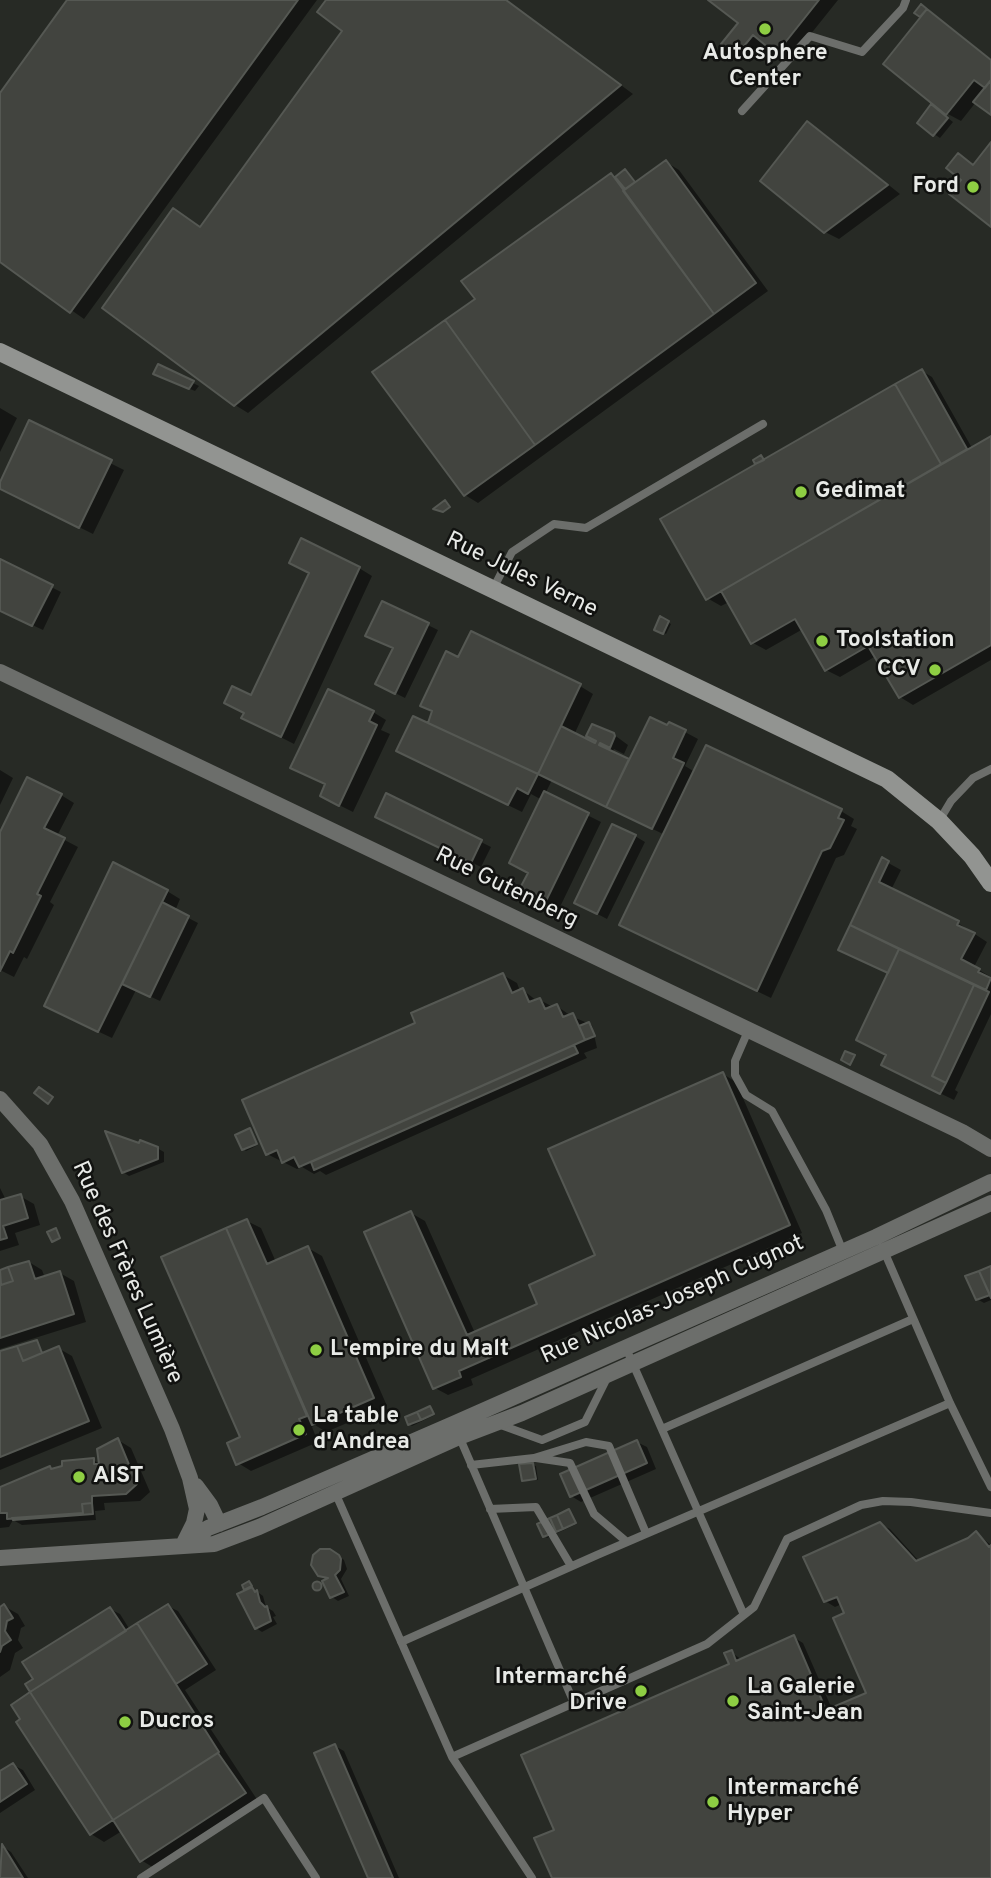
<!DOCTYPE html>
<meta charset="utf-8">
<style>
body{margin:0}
canvas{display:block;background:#272a25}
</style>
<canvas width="991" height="1878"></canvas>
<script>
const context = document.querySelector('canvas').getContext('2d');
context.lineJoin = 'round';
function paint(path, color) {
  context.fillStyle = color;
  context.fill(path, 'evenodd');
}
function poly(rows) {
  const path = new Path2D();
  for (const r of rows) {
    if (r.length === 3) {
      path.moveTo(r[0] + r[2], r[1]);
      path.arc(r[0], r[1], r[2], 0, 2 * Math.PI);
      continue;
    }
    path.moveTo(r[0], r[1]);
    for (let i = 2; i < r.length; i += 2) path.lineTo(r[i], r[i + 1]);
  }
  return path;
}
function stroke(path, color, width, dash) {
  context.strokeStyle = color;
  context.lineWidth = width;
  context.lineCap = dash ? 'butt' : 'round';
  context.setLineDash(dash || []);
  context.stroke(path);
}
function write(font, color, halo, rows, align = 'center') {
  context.font = font + ' Overpass,sans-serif';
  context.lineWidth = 5;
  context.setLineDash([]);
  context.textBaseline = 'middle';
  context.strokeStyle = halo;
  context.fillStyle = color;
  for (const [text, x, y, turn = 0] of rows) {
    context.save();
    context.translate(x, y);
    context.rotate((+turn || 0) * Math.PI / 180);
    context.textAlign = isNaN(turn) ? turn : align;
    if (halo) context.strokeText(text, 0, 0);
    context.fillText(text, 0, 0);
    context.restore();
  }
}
paint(poly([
 [70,0,317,0,84,319,0,260,0,96],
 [328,0,506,0,633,94,248,413,235,405,201,228,344,30],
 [711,0,838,0,790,60,765,43,750,62,737,54,740,23],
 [924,7,991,59,991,113,976,102,961,121,946,113,923,17,916,12],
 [939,111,953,122,940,138,934,134],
 [807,123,821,131,900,194,839,239,825,232],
 [666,162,679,170,768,291,478,503,465,495,477,299,611,175,616,178,625,171,636,184],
 [159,366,199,386,195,391,161,377],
 [922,371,932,377,972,448,991,438,991,660,913,705,900,697,876,656,840,677,826,670,803,629,766,650,753,643,729,602,721,606,707,598,758,465,755,461,761,457,765,461],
 [0,408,17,418,0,452],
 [30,423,124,470,93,534,0,488],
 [0,561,61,592,43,630,0,610],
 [359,568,372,576,294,744,243,718,252,698],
 [383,603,438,630,405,698,387,689,394,648],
 [660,618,671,624,666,634,656,629],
 [459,659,580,686,593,694,574,735,596,745,613,734,628,745,624,754,614,749,612,753,630,762,685,732,698,739,685,766,695,772,841,811,854,819,851,826,857,829,844,855,836,858,771,998,635,932,665,835,552,780,545,794,601,822,559,909,535,897,530,873,542,800,531,794,522,812,411,758],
 [373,712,386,720,381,730,390,734,353,812,335,803,327,785,292,767],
 [0,770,13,778,0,805],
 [61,795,74,803,57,836,78,847,50,902,54,905,27,959,24,957,14,977,0,970,0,836],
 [387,795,491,847,481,867,387,822],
 [635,836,645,842,607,919,586,908],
 [883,860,901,870,891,890,958,923,987,942,974,967,991,977,991,1014,955,1090,958,1092,954,1100,896,1072,888,1055,890,973,840,949],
 [167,891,180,899,175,911,198,923,160,1001,136,990,112,1038,59,1013],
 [503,975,517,983,520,991,523,990,537,1001,540,1000,553,1007,557,1006,571,1016,592,1025,597,1048,584,1053,587,1058,326,1175,320,1171,314,1174,302,1167,297,1169,267,1154,417,1024],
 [723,1074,736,1082,802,1233,471,1379,473,1385,448,1395,435,1388,411,1213,425,1221,475,1333,539,1305,597,1256],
 [250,1130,258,1145,246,1151,243,1149],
 [157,1148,164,1152,164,1162,129,1176,123,1172],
 [0,1188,6,1200,20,1196,34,1204,40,1225,15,1233,19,1245,0,1251],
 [247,1221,261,1228,276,1262,308,1248,322,1256,387,1406,326,1432,315,1425,312,1427,318,1442,251,1471,238,1463,242,1438,163,1257],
 [29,1262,42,1270,45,1278,60,1273,74,1281,86,1322,0,1349,0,1272],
 [991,1268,991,1300,984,1303,977,1299],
 [37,1342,43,1354,58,1348,72,1356,102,1428,0,1470,0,1353],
 [430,1408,435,1415,412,1426,409,1424],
 [118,1440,131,1448,150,1492,140,1501,104,1503,105,1510,95,1511,96,1520,22,1525,13,1520,9,1527,0,1528,0,1488,50,1468,54,1470,93,1460,100,1464],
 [637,1442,647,1447,656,1469,581,1502,571,1496],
 [533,1465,536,1466,538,1480,526,1481,524,1480],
 [569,1511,577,1524,547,1538,545,1536],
 [880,1524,890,1529,919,1561,969,1539,976,1533,991,1545,991,1878,554,1878,556,1830,731,1665,731,1652,742,1660,793,1637,803,1643,832,1709,869,1694,842,1604,835,1607,825,1601],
 [337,1554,344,1560,347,1569,341,1579,349,1596,338,1601,332,1597,328,1580,320,1575],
 [249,1583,252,1588,263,1596,266,1607,273,1611,276,1616,273,1617,277,1624,262,1632,256,1628,248,1590,246,1589],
 [315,1584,322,1586,321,1590,315,1588],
 [4,1606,18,1614,25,1626,21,1628,18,1640,23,1648,15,1653,10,1670,0,1677,0,1609],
 [168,1606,178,1611,216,1670,185,1690,258,1801,154,1868,141,1860,122,1831,104,1842,91,1834,33,1693,35,1679,110,1609,120,1614,130,1630,137,1626,143,1630],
 [335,1746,344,1751,399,1878,370,1878],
 [13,1765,23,1770,35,1790,0,1813,0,1774],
 [2,1846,11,1852,28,1878,0,1878]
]), '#0007');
const building = poly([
 [67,0,298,0,70,313,0,262,0,93,67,0],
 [326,0,506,0,621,85,234,406,102,308,173,208,200,227,342,31,317,12,326,0],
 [708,0,819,0,776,54,753,35,736,56,721,44,738,23,708,0],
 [921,4,927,9,920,17,914,13,921,4],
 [927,9,991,60,991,80,985,88,974,80,946,115,883,64,927,9],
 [991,80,991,115,973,102,991,80],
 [931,104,948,118,933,136,917,123,931,104],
 [807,121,888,185,824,233,760,181,807,121],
 [991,142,991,227,949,194,961,180,946,168,958,153,973,165,991,142],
 [666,160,756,283,714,314,623,191,666,160],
 [625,169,635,182,625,189,615,177,625,169],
 [611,173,714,314,535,445,445,320,475,299,461,281,611,173],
 [445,320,535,445,464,496,372,372,445,320],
 [158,364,194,381,189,389,153,374,158,364],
 [922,369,967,449,941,464,895,384,922,369],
 [895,384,941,464,706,600,660,519,895,384],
 [29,420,112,460,79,528,0,489,0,482,29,420],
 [991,436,991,645,899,698,868,646,825,671,795,619,751,644,721,591,991,436],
 [761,455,764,460,755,464,753,460,761,455],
 [445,500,450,507,443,512,433,509,445,500],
 [301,538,360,567,281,737,241,718,244,713,224,703,232,686,251,695,309,573,289,563,301,538],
 [0,559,53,585,32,626,0,611,0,559],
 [382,601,429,623,395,694,375,684,393,648,365,636,382,601],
 [660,616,669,621,663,634,654,630,660,616],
 [471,631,581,684,538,774,428,723,432,711,420,706,446,651,458,657,471,631],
 [328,689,374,711,369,721,377,725,339,806,320,796,325,784,290,768,328,689],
 [413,716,538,774,528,794,517,788,508,805,396,751,413,716],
 [650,717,667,725,669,722,686,730,673,758,684,763,652,829,606,807,650,717],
 [592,724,614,733,615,736,610,748,600,743,599,745,629,759,606,807,538,774,561,726,595,743,596,741,586,736,592,724],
 [706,745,842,809,838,818,844,820,830,848,822,851,757,991,619,925,706,745],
 [27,777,62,794,44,828,65,838,37,894,41,896,13,953,10,951,0,971,0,832,27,777],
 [544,791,589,813,545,903,519,890,528,873,509,863,544,791],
 [386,793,482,840,471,863,375,817,386,793],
 [612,824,636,835,597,914,574,903,612,824],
 [882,857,889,861,879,882,959,921,957,925,975,933,961,959,980,969,978,972,991,978,986,990,850,925,882,857],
 [113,862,168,890,98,1032,44,1006,113,862],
 [162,902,189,916,150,997,122,984,162,902],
 [850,925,899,949,888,973,838,950,850,925],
 [899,949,974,985,932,1076,946,1083,940,1094,881,1065,886,1055,856,1040,899,949],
 [503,973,512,993,523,988,529,1002,540,998,545,1009,557,1004,563,1017,573,1013,585,1040,299,1167,294,1157,282,1163,277,1150,266,1155,242,1100,415,1023,411,1013,503,973],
 [974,985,989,992,946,1083,932,1076,974,985],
 [589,1022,595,1036,585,1040,579,1026,589,1022],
 [574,1045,578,1053,314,1170,311,1162,574,1045],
 [845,1051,855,1055,850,1065,841,1060,845,1051],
 [723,1072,790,1225,459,1371,461,1377,433,1389,364,1232,411,1211,467,1335,537,1304,529,1285,595,1255,548,1149,723,1072],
 [39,1087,53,1097,48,1104,34,1093,39,1087],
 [250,1128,257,1144,242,1150,235,1135,250,1128],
 [105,1131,139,1143,140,1140,158,1147,158,1159,122,1173,105,1131],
 [21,1194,28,1218,3,1226,7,1238,0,1240,0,1200,21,1194],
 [247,1219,267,1264,308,1246,374,1398,312,1425,226,1228,247,1219],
 [56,1228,60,1238,52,1242,47,1232,56,1228],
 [226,1228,307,1416,299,1419,306,1434,236,1465,227,1443,240,1437,161,1257,226,1228],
 [29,1261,35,1279,60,1271,74,1314,0,1338,0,1283,1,1285,13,1281,8,1267,29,1261],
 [991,1266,991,1298,979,1271,991,1266],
 [8,1267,13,1281,1,1285,0,1270,8,1267],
 [979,1271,990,1295,976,1300,965,1276,979,1271],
 [37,1340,42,1353,23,1361,17,1346,37,1340],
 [17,1346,23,1361,59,1346,89,1421,0,1457,0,1351,17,1346],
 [430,1406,434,1414,421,1420,417,1412,430,1406],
 [417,1412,421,1420,408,1425,405,1417,417,1412],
 [118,1438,137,1484,126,1494,92,1496,92,1503,82,1504,83,1513,7,1519,7,1513,0,1513,0,1487,50,1466,51,1469,62,1466,62,1461,94,1458,94,1464,99,1464,97,1449,118,1438],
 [637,1440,647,1463,570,1497,560,1474,637,1440],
 [533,1463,536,1479,522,1481,519,1464,533,1463],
 [92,1503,93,1514,13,1520,12,1518,83,1513,82,1504,92,1503],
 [569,1509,576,1523,563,1529,557,1515,569,1509],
 [557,1515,563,1529,556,1532,550,1518,557,1515],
 [550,1518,556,1532,543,1537,537,1524,550,1518],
 [880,1522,916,1561,968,1538,976,1531,989,1547,991,1545,991,1878,552,1878,534,1838,554,1830,521,1755,729,1664,724,1653,732,1650,736,1661,794,1635,826,1710,866,1693,833,1618,844,1613,837,1597,824,1602,803,1557,880,1522],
 [320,1549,330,1549,339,1555,341,1559,340,1570,335,1575,344,1592,330,1598,322,1581,328,1578,318,1576,311,1565,313,1555,320,1549],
 [249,1581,252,1586,244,1590,242,1585,249,1581],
 [317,1586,4.5],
 [252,1587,255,1592,257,1590,260,1602,265,1607,267,1606,271,1621,255,1629,237,1594,252,1587],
 [4,1604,13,1618,7,1621,5,1631,11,1640,2,1646,0,1652,0,1607,4,1604],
 [168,1604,207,1664,176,1684,137,1623,168,1604],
 [110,1607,126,1631,30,1692,25,1684,33,1679,22,1662,110,1607],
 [137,1623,219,1752,113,1820,30,1692,137,1623],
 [30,1692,113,1820,90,1835,16,1722,20,1719,11,1705,30,1692],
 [335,1744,393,1878,368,1878,314,1753,335,1744],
 [218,1753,246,1793,140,1862,113,1820,218,1753],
 [13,1763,27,1784,0,1802,0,1771,13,1763],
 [2,1844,23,1878,0,1878,2,1844]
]);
paint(building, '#42443f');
stroke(building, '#555853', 2);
stroke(poly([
 [742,111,810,36,862,52,903,8,906,0],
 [493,589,512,552,554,524,586,528,763,424],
 [939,821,951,801,973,778,991,769],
 [748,1031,735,1061,735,1075,746,1095,772,1111,826,1210,844,1254],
 [884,1251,950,1403,991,1487],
 [625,1346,744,1615],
 [498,1424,542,1440,585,1422,608,1376],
 [662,1429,913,1319],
 [459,1436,574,1703],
 [536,1458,570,1463,594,1514,627,1542],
 [471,1465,534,1458,586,1442,609,1446,646,1533],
 [334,1490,452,1757,532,1878],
 [490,1509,536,1507,571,1566],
 [401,1642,597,1555,950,1403],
 [452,1757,707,1644,754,1607,787,1539,861,1505,883,1501,911,1502,991,1513],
 [141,1878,264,1798,316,1878]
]), '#6c6e6b', 8);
stroke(poly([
 [0,672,962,1132,991,1149],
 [0,1099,40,1144,72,1201,172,1429,190,1478,197,1509,194,1523,183,1545],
 [196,1486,210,1505,219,1524],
 [184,1545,208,1528,262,1507,453,1424,876,1237,991,1182],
 [0,1558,214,1544,259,1527,459,1437,522,1413,991,1203]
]), '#6c6e6b', 16);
stroke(poly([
 [0,352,887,779,939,821,972,856,991,883]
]), '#929491', 18);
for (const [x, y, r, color] of [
 [765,29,7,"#8ece43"],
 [973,187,7,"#8ece43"],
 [801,492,7,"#8ece43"],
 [822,641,7,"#8ece43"],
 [935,670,7,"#8ece43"],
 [316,1350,7,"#8ece43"],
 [299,1430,7,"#8ece43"],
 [79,1477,7,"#8ece43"],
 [641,1691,7,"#8ece43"],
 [733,1701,7,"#8ece43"],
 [125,1722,7,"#8ece43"],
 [713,1802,7,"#8ece43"]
]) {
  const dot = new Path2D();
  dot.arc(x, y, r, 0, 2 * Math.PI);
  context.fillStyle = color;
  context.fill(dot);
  stroke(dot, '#111210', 2.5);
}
write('bold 23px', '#e8eae7', '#111210', [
 ["Autosphere",765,54,"center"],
 ["Center",765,80,"center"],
 ["Ford",959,187,"right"],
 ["Gedimat",815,492],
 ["Toolstation",836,641],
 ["CCV",921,670,"right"],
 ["L'empire du Malt",330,1350],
 ["La table",313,1417],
 ["d'Andrea",313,1443],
 ["AIST",93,1477],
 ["Intermarché",627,1678,"right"],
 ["Drive",627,1704,"right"],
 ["La Galerie",747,1688],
 ["Saint-Jean",747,1714],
 ["Ducros",139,1722],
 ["Intermarché",727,1789],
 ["Hyper",727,1815]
], 'left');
write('23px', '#e8eae7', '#111210', [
 ["Rue Jules Verne",521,576,26],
 ["Rue Gutenberg",506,889,26],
 ["Rue des Frères Lumière",126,1273,66],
 ["Rue Nicolas-Joseph Cugnot",673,1301,-24]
]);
</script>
